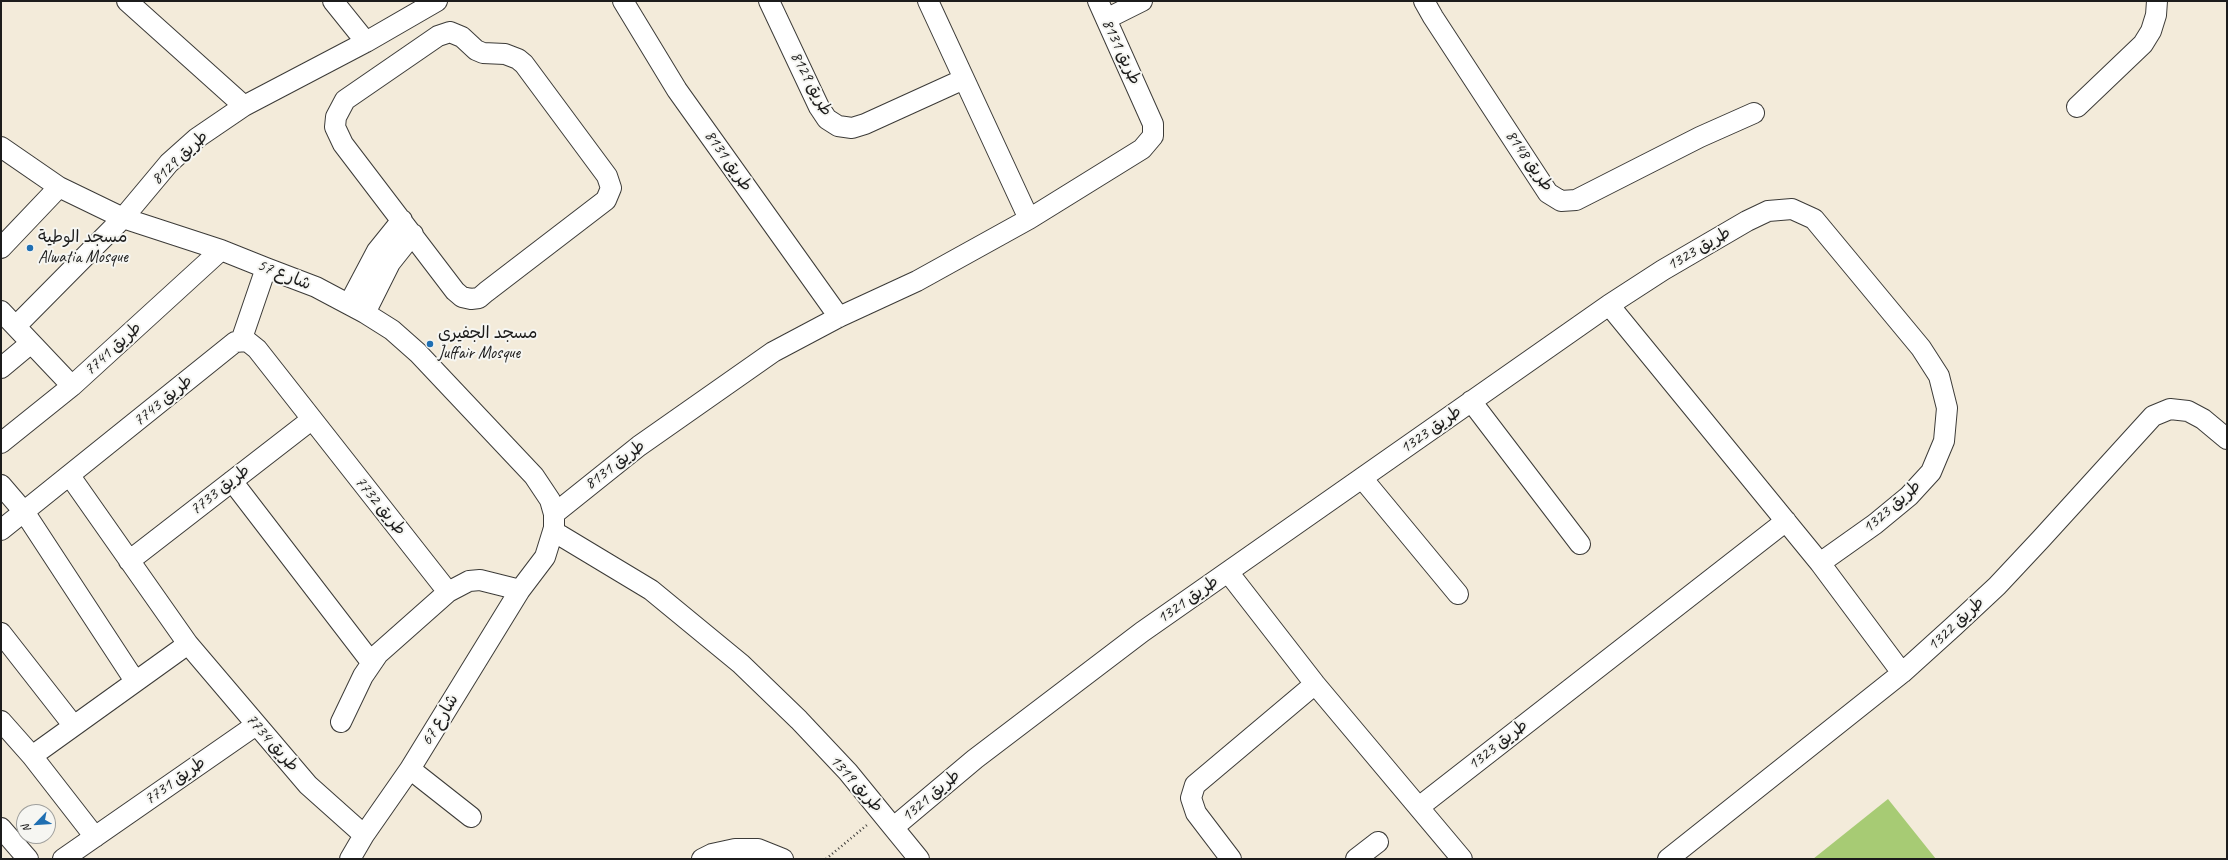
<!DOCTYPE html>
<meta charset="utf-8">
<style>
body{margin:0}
#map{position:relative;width:2228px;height:860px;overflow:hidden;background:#f3ebda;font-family:Caveat,sans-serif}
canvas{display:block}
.frame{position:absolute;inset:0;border:2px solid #1c1c1c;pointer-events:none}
.north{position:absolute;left:16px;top:804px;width:40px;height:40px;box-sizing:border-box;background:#f6f6f2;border:1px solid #9f9f9c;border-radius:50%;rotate:245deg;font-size:11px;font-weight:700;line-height:16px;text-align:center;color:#1c1c1c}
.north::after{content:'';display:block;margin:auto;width:14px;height:18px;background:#1f6fb2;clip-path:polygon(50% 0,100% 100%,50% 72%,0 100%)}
</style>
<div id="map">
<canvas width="2228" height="860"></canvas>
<div class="frame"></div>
<div class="north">N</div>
</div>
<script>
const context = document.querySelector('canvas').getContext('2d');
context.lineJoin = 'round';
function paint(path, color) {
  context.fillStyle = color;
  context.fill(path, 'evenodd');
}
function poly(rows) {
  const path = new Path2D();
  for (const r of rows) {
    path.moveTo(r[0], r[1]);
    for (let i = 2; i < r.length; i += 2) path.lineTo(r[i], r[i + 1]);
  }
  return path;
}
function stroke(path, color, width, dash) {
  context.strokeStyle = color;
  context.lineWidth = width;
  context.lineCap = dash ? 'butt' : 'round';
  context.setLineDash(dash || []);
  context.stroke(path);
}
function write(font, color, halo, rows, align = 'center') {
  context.font = font + ' Caveat,"Playpen Sans Arabic",sans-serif';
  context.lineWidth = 4;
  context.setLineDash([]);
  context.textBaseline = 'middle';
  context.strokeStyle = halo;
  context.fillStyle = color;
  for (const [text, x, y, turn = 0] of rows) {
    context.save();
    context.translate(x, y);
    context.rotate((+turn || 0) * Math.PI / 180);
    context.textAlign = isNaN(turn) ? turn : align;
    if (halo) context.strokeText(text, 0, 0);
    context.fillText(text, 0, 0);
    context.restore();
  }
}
paint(poly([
 [1888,799,1936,859,1813,859]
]), '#a7cb74');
const minor = poly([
 [127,1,244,106],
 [333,1,366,42],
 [623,1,677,90,839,317],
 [769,1,819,107,827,119,838,126,852,128,865,124,964,79],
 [928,1,1029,219],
 [1424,1,1433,17,1548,193,1561,201,1576,200,1700,137,1754,113],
 [1106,19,1142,1],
 [450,32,462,37,476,50,483,53,505,54,518,59,524,64,607,176,611,188,606,200,486,292,479,298,471,299,462,297,455,291,343,144,335,127,336,117,345,100,438,36,450,32],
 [2077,107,2143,44,2151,31,2156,15,2157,1],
 [1,147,59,187,123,218,221,250,266,268,316,287,365,313,392,330,418,353,534,476,550,500,554,514,554,528,545,557,520,590,410,769,364,835,350,859],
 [1,248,59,187],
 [349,304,377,251,402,220],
 [1609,305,1820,563,1902,673],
 [1,311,72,386],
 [365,313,390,263,413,234],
 [16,326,123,218,169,163,197,138,244,106,366,42,437,1],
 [241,341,266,268],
 [1,368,31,343],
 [1471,401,1580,544],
 [1,443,72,386,221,250],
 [70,476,188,644,308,785,364,835],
 [1362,478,1458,594],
 [232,481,371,662],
 [1,485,25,513,135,681],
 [554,514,639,446,773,352,839,317,917,281,1029,219,1142,149,1153,136,1153,124,1098,1],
 [1,530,235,342,247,341,257,349,448,592],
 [553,531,651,590,741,664,799,720,848,772,919,859],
 [129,561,311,420],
 [1228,572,1315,684,1462,859],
 [1,633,73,725],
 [1,721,32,756,95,837],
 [341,722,363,676,378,654,448,592,469,581,480,580,520,590],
 [32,756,188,644],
 [410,769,471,817],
 [1419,807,1786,521],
 [894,827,975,759,1142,632,1609,305,1663,270,1747,221,1768,211,1792,209,1814,219,1921,348,1939,376,1947,408,1944,441,1931,472,1909,496,1875,524,1820,563],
 [1,828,28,859],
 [63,859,256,725],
 [702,859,712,854,735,849,758,849,783,859],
 [1231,859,1196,813,1191,798,1195,785,1315,684],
 [1356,859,1378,842],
 [1668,859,1902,673,1954,626,1997,586,2041,539,2153,416,2170,409,2188,411,2203,419,2227,439]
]);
stroke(minor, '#3c3b38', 22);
stroke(poly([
 [826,859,867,825]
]), '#3c3b38', 2.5, [1, 3]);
stroke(minor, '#fff', 20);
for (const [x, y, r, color] of [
 [30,248,4,"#1f6fb2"],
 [430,344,4,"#1f6fb2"]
]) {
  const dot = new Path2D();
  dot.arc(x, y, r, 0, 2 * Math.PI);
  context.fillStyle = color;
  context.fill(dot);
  stroke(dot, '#f6f6f2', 1.5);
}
write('17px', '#1c1c1c', '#f6f6f2', [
 ["طريق 8131",1121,52,65],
 ["طريق 8129",811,84,62],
 ["طريق 8129",180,158,-43],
 ["طريق 8131",728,161,55],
 ["طريق 8148",1529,161,55],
 ["طريق 1323",1699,249,-30],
 ["شارع 57",284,275,22],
 ["طريق 7741",113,349,-42],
 ["طريق 7743",163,401,-39],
 ["طريق 1323",1431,430,-35],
 ["طريق 8131",615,465,-37],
 ["طريق 7733",220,490,-38],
 ["طريق 7732",380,506,51],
 ["طريق 1323",1892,507,-41],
 ["طريق 1321",1188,600,-35],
 ["طريق 1322",1956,624,-43],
 ["شارع 67",440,720,-59],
 ["طريق 7734",272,743,49],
 ["طريق 1323",1498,745,-38],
 ["طريق 7731",175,781,-35],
 ["طريق 1319",856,784,48],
 ["طريق 1321",931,796,-40]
]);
write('17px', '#1c1c1c', '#f6f6f2', [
 ["مسجد الوطية",38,238],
 ["Alwatia Mosque",38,258],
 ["مسجد الجفيري",438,334],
 ["Juffair Mosque",438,354]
], 'left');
</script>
